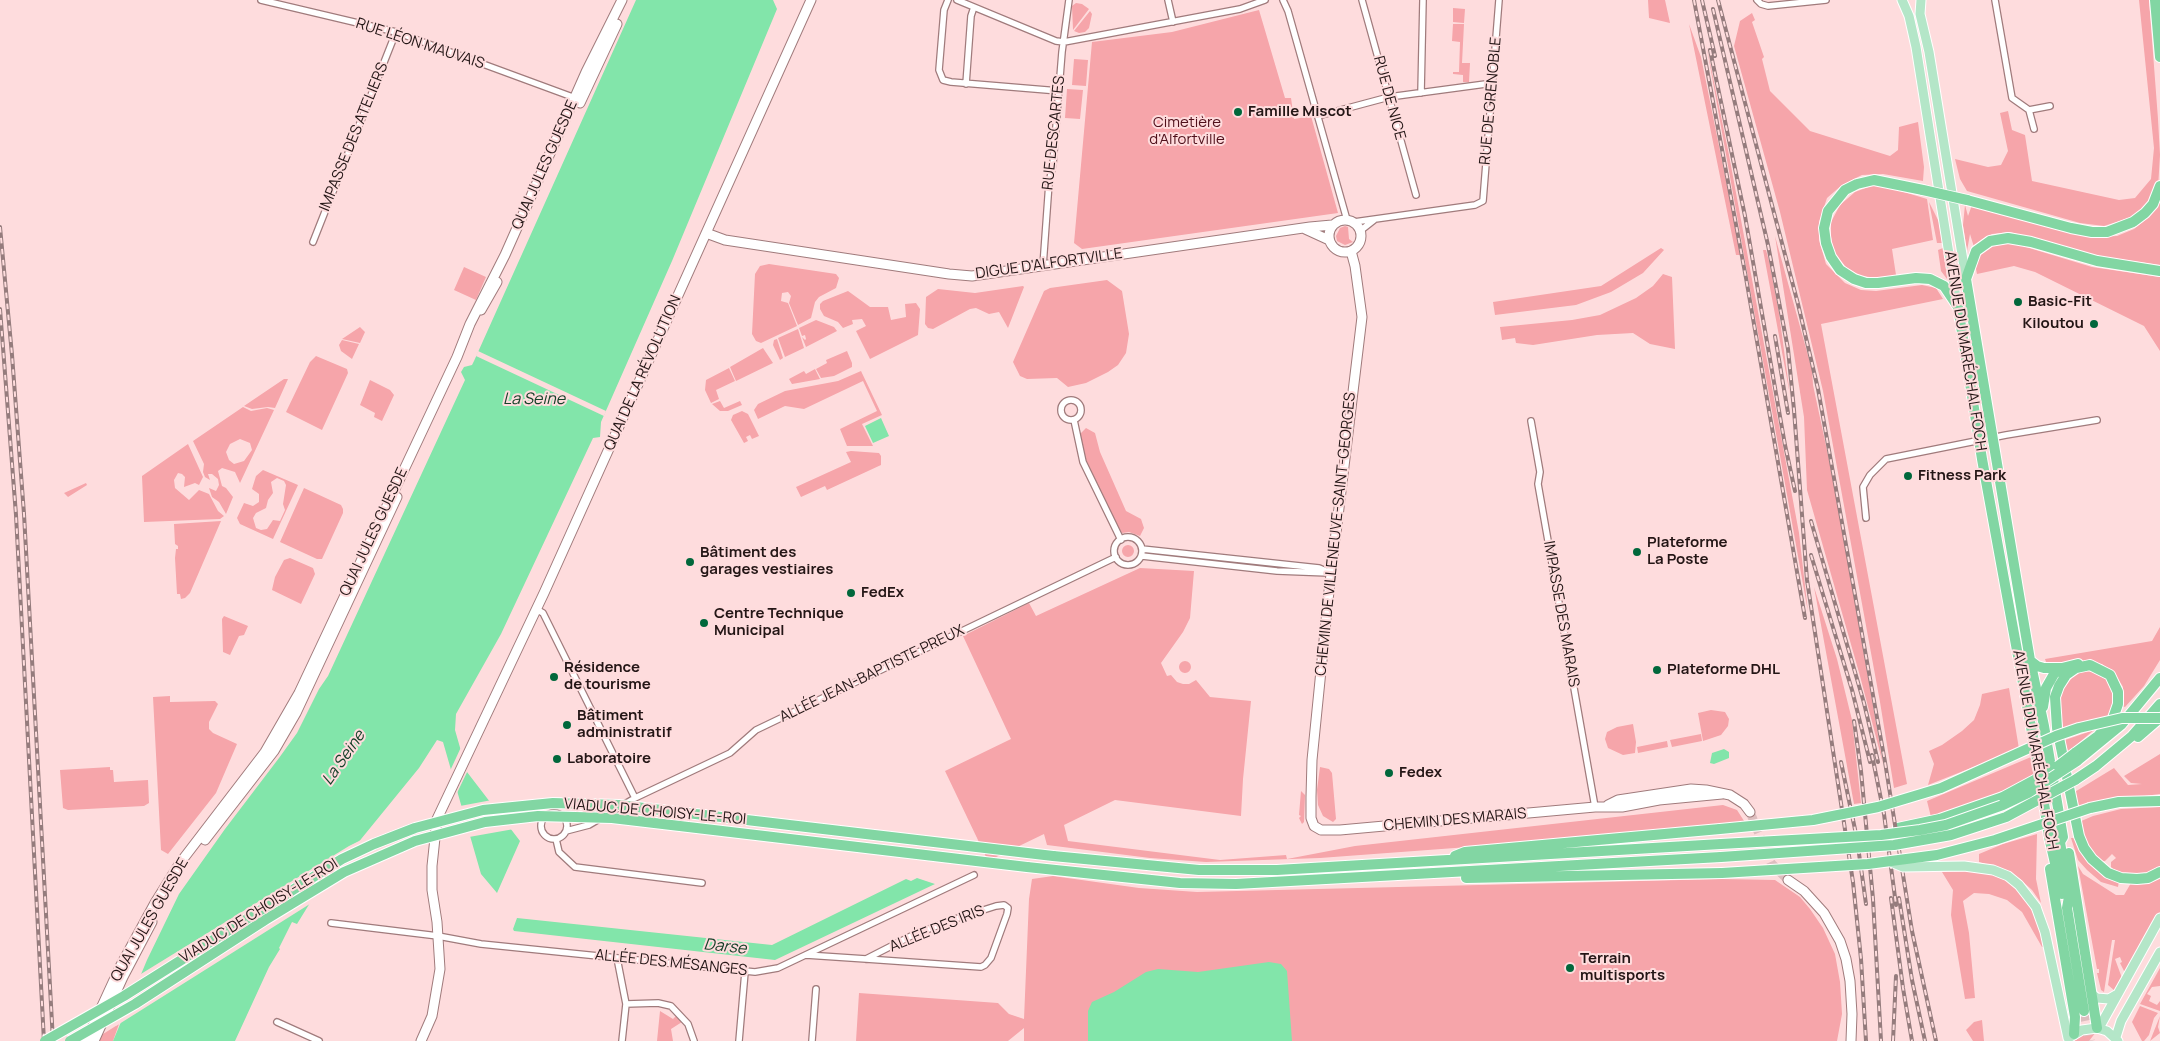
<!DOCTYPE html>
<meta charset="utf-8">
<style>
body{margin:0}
canvas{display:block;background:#fedcdd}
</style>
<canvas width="2160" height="1041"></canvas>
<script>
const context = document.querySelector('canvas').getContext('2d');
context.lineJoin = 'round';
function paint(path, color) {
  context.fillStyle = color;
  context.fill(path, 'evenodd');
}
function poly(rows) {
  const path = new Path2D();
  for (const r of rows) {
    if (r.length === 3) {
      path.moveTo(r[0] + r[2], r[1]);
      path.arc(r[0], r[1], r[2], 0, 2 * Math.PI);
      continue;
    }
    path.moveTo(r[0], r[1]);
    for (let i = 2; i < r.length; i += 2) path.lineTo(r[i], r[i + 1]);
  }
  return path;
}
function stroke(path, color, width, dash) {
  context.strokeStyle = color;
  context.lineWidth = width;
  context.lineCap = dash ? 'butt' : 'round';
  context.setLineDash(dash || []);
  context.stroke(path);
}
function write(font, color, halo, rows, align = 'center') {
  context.font = font + ' Manrope,sans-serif';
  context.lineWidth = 4;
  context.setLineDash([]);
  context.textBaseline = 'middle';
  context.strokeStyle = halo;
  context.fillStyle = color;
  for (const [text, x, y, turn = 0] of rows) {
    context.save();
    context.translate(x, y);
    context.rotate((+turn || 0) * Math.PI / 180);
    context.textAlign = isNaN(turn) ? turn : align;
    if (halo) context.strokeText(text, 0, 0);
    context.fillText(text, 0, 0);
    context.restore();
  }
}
paint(poly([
 [1648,0,1665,0,1670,23,1649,18],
 [2139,0,2149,0,2158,119,2160,155,2158,188,2150,204,2138,215,2104,226,2080,223,1967,191,1960,179,1955,159,1988,167,2001,165,2008,151,2000,113,2008,111,2012,130,2025,135,2032,181,2119,200,2135,198,2151,179,2154,148],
 [1076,3,1082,4,1089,9,1073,30,1072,6],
 [1453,8,1465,9,1464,23,1453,22],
 [1259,10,1285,98,1291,98,1294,119,1311,116,1338,213,1082,249,1074,243,1092,42,1172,32],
 [1090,11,1092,14,1089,28,1085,32,1079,33,1074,31],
 [1752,13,1755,20,1752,22,1764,57,1762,59,1770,91,1810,131,1890,156,1898,150,1899,127,1918,122,1924,167,1923,181,1883,174,1862,175,1842,185,1827,198,1819,222,1819,240,1826,264,1845,283,1861,290,1876,291,1922,285,1936,288,1943,299,1821,324,1907,784,1894,788,1880,702,1823,391,1780,212,1734,46,1740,21],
 [1453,24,1464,24,1462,63,1470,63,1469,82,1463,82,1463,75,1453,74,1453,72,1459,72,1460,42,1452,41],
 [1689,24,1701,57,1741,255,1736,255],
 [1706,43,1729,155,1799,533,1808,612],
 [1074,59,1088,60,1086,86,1072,85],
 [1067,89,1083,90,1080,119,1065,118],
 [1871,186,1884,186,1927,199,1933,240,1892,249,1896,275,1878,278,1861,276,1846,267,1834,253,1831,237,1831,222,1840,205,1855,192],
 [1929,202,1939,222,1942,243,1937,243],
 [2160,202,2160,265,2091,255,2010,232,1992,234,1974,247,1970,234,1967,251,1963,225,1965,205,1968,216,1972,205,2097,237,2117,236,2134,229,2148,218],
 [1345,226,1348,227,1349,239,1353,242,1345,245,1337,241,1336,236,1340,228],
 [1775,236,1812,370,1813,385,1837,497,1883,764,1860,676,1807,490,1804,417],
 [1996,244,2016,244,2092,267,2160,277,2160,351,2144,326,2035,272,2014,266,1977,274,1974,259],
 [1661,248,1664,250,1643,273,1611,292,1576,305,1495,315,1493,302,1601,286],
 [1943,248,1943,249,1950,283,1941,271,1938,250],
 [1763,250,1766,250,1769,261,1779,313,1790,395],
 [769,264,836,274,839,278,836,288,819,297,815,302,811,318,798,325,789,303,791,296,788,292,782,293,781,301,788,303,797,326,761,343,756,341,752,334,755,274,760,266],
 [464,267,486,277,476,300,454,290],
 [1663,274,1672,277,1675,349,1650,344,1633,333,1597,335,1533,345,1516,343,1515,338,1502,340,1500,327,1572,320,1600,315,1636,298,1653,286],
 [1107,280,1122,291,1129,334,1126,353,1118,365,1108,372,1086,383,1068,387,1057,378,1027,379,1020,376,1013,362,1044,291,1050,288],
 [1023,286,1024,287,1008,328,999,312,989,314,976,308,970,309,933,329,928,328,925,324,926,297,938,289,975,293],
 [848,291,870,307,888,307,891,320,906,317,905,304,916,303,920,309,918,335,870,359,856,331,866,326,862,319,852,320,853,324,843,328,838,322,824,316,820,309,820,304,823,301],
 [816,320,834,327,837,331,806,347,802,337,805,340,806,339,805,335,802,336,799,328],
 [360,327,365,332,360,343,342,339],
 [798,329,804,348,785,357,778,338],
 [777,339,783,358,780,360,773,345,774,340],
 [342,340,359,344,352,359,341,351,339,345],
 [763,348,773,363,736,381,730,367],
 [847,351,852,363,852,367,834,376,821,378,816,369,827,363,826,360],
 [316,356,347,369,348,373,322,430,286,412,310,362],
 [729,368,735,381,716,390,719,399,711,403,705,390,706,380],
 [815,369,820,379,792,384,789,379,804,371,806,374],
 [861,371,882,415,862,424,873,446,847,446,840,429,877,411,863,381,804,409,785,406,758,419,754,410,758,404,785,391,838,381],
 [284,379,288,379,275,408,268,407,252,409,244,406],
 [370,380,390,390,394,395,382,421,374,417,375,413,360,405],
 [720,401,724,408,740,401,742,405,728,411,720,411,712,404],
 [243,407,251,411,267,408,274,410,240,483,235,472,222,468,218,471,222,486,226,488,233,497,226,514,219,502,212,497,209,488,216,491,219,485,218,479,212,474,208,474,210,480,205,477,203,472,204,464,193,441],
 [240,439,250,443,252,450,244,461,234,464,229,460,226,452,230,444],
 [742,411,748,414,759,436,752,439,750,435,746,437,748,441,744,443,731,420,733,415],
 [1086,428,1095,433,1100,452,1126,511,1141,519,1144,528,1140,536,1129,532,1122,533,1118,526,1084,456,1080,434],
 [188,444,203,477,199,485,195,483,184,487,185,477,182,474,178,473,174,480,175,488,189,500,199,490,209,494,218,511,224,516,220,519,144,522,142,476],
 [851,451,879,453,881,456,881,465,827,490,825,486,801,497,796,487,851,462,846,452],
 [263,470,298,485,273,539,240,524,237,518,244,503,253,506,259,502,259,494,252,489,256,476],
 [277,478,284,481,286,485,283,504,285,510,280,521,273,520,267,529,261,530,256,528,253,518,256,513,266,508,268,500,273,493,271,482],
 [86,483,87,485,68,497,64,493],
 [304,488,341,505,343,509,343,513,322,559,317,559,280,542],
 [221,521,190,593,185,598,181,599,180,594,177,594,175,558,176,549,178,549,178,546,175,544,174,524],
 [1128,551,6],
 [290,558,313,568,315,574,301,604,272,590,275,577,284,560],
 [1140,568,1194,571,1190,618,1183,632,1161,663,1167,676,1171,675,1177,682,1183,684,1189,684,1196,680,1210,697,1251,701,1243,779,1241,816,1115,800,1064,825,1068,841,1220,860,1286,855,1287,859,1355,846,1723,805,1737,810,1746,824,1630,835,1320,858,1206,862,1150,858,1047,845,1044,834,988,861,945,771,1011,739,963,636,1029,603,1036,616],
 [1814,587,1837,659,1852,720,1861,803,1854,804],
 [224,616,248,626,244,635,239,636,230,655,223,652,222,619],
 [2160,627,2160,660,2144,686,2125,707,2122,706,2123,687,2115,674,2102,664,2084,661,2051,665,2046,662,2045,659,2152,641],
 [1185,667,6],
 [2084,671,2093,672,2109,681,2113,692,2113,701,2109,717,2063,730,2060,701,2062,691,2074,675],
 [2009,688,2019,749,1928,785,1934,764,1929,751,1942,745,1962,731,1974,720,1980,705,1982,694],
 [170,696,170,702,215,701,218,704,209,722,209,729,213,733,237,744,216,793,168,854,161,850,153,697],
 [1711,710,1725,712,1729,719,1728,726,1721,735,1703,741,1698,713],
 [1633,724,1636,742,1635,753,1623,755,1608,748,1605,739,1607,732,1617,727],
 [2094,730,2068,752,2065,740],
 [1701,734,1702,741,1672,747,1670,740],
 [1667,741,1668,747,1638,753,1637,747],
 [2160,754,2160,794,2104,801,2077,810,2073,793,2114,768,2128,785,2142,784,2131,783,2124,776],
 [2031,757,2035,776,2000,794,1931,817,1927,801],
 [110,767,110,770,113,770,114,782,148,780,149,803,144,806,68,810,63,808,60,770],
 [1320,767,1329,769,1332,773,1336,819,1333,822,1323,816,1318,805,1317,790],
 [1301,791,1305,795,1304,822,1302,824,1299,818,1301,816,1299,815],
 [2160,807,2160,868,2144,874,2127,874,2115,871,2111,867,2111,862,2116,858,2112,854,2105,861,2101,862,2096,859,2086,842,2079,822,2093,816,2121,809],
 [2037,834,2036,879,2041,903,2032,890,2020,879,2002,869,1979,862,1979,854,2003,844],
 [2071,838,2074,838,2105,876,2119,881,2118,887,2101,882,2087,870,2078,860],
 [2078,866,2083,874,2116,895,2124,895,2131,883,2160,876,2160,912,2126,972,2124,971,2120,963,2122,962,2120,957,2115,959,2122,978,2115,991,2108,985,2115,940,2112,940,2104,992,2101,990,2097,973,2099,973,2099,969,2097,969],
 [1977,871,2000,877,2010,882,2022,893,2033,908,2045,946,2042,947,2022,912,2007,900,1989,894,1974,893,1963,901,1969,933,1975,998,1965,999,1951,915,1953,890,1942,872],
 [1053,876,1139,888,1197,892,1721,879,1775,880,1800,897,1810,909,1823,928,1835,954,1840,982,1842,1014,1837,1041,1024,1041,1024,1028,1008,1041,856,1041,859,993,998,1003,1009,1014,1024,1019,1029,899,1032,879],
 [2160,968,2160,986,2152,987,2147,994,2151,996,2149,1001,2157,1005,2160,1001,2160,1011,2140,1004],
 [2140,1006,2158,1013,2154,1018,2149,1035,2144,1041,2142,1041,2132,1022],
 [660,1011,673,1019,677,1015,682,1022,671,1029,673,1041,657,1041],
 [2160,1016,2158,1027,2160,1033,2150,1041],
 [1982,1020,1984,1041,1973,1041,1966,1030,1974,1022],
 [119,1024,113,1041,94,1041,95,1039],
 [2096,1032,2089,1041,2074,1041,2086,1033]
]), '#f6a5aa');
paint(poly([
 [636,0,773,0,777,9,672,261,601,422,600,437,593,438,501,634,456,714,455,730,467,772,520,841,497,893,481,874,443,742,437,740,419,768,313,898,297,924,292,922,279,948,280,949,269,967,235,1041,113,1041,147,960,179,894,225,829,279,758,297,733,319,689,328,676,465,380,461,372,464,367,472,365,474,361],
 [881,418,889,436,873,443,865,426],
 [1724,749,1729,752,1729,758,1714,764,1710,763,1712,753],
 [917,878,935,884,775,960,514,931,513,929,517,918,772,945,906,879,911,881],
 [1269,962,1281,964,1287,971,1292,1041,1088,1041,1088,1011,1092,1002,1114,992,1146,972,1158,969,1198,972]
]), '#82e5aa');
paint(poly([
 [478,351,606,411,604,416,476,356],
 [462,745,469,768,457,793,450,771],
 [492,800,514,829,469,837,460,806],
 [363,839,313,902,116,1026,136,977,349,846]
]), '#fedcdd');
stroke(poly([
 [1750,812,1771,863,1788,880]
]), '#ddbebf', 9, [9, 4.5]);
stroke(poly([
 [2084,1011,2090,1041]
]), '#ddbebf', 10, [10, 5]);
const street = poly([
 [261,0,396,32,578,99],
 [948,0,944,10,939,70,943,80,951,82,1059,91],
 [957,0,1056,41,1064,42,1240,9,1265,0],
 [1168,0,1173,22],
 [1283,0,1288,11,1347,220],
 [1362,0,1416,195],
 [1757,0,1761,4,1768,6,1826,0],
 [1995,0,2012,98,2029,110,2050,106],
 [966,84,971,16,974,7],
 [1421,93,1423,0],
 [2029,110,2034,129],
 [1318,116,1389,97,1493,83],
 [1354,222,1475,205,1483,201,1499,0],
 [1360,231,1374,220],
 [313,242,396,32],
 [1043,266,1049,183,1053,164,1062,52,1069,0],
 [1071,410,10],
 [1074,420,1083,462,1121,540],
 [1531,421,1540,472,1538,484,1595,807],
 [1866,518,1863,487,1870,475,1886,459,2006,435,2097,420],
 [1128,551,14],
 [1142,549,1319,568,1331,573],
 [1142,556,1277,571,1329,573],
 [536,609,543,613,635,798],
 [554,826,13],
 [566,831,589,825,635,798,730,753,756,730,1116,557],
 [556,839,559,852,575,867,702,883],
 [331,923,438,936,481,944,755,972,778,968,974,875],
 [806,955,866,959,981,967,985,965,991,958,1007,914,1008,908,1004,905,996,906,955,919,913,935,866,959],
 [617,958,626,1004,622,1041],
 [626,1004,658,1003,671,1006,688,1024,694,1041],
 [277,1022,319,1041],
 [739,1041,745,972],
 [812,1041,816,989]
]);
const secondary = poly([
 [580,103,617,24],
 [1345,236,16],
 [1305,229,1329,240],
 [706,233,725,240,949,274,972,276,1310,227,1332,225],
 [1351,251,1355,266,1362,317,1329,591,1312,760,1311,797,1311,818,1314,826,1321,830,1340,830,1595,807,1622,807,1659,800,1722,794],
 [481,310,497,282],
 [1608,805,1618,800,1691,789,1706,790,1730,795,1744,804,1750,812],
 [205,840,274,751,296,713,397,497],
 [1788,880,1804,891,1824,913,1840,941,1846,959,1850,981,1852,1014,1851,1041],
 [86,1041,120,967,155,903,180,863,265,752,299,693,457,357,470,324,505,255,586,72,622,0],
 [94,1041,123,977,152,922],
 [421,1041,432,1016,440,969,437,922,432,890,432,866,437,819,544,593,811,0]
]);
const primary = poly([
 [1902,0,1909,16,1916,47,1957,304],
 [1921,0,1920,14,1929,52,1966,279],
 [2036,907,2045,932,2068,1038],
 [2093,995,2097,998,2109,999,2116,995],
 [2099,1028,2160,918],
 [2070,1037,2082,1030,2097,1028,2107,1031,2118,1041],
 [2116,1037,2121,1021,2160,952]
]);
const highway = poly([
 [2155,0,2160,57],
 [1923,190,1874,180,1857,184,1845,190,1828,211,1824,228,1826,243,1831,257,1840,270,1854,279,1866,283,1878,283,1916,278,1930,279,1944,286,1958,307,1982,459,2040,776,2049,837,2062,894],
 [1967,200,2071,228,2092,232,2107,232,2133,222,2145,213,2153,204,2160,186],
 [2028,659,2037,666,2044,668,2062,668],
 [2043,707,2046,688,2054,674,2062,668,2078,664],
 [2138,737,2160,718],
 [2075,753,2098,736,2112,721,2118,704,2118,692,2110,675,2090,665,2076,668,2066,675,2059,686,2055,697,2057,728,2079,836,2084,848,2092,859,2108,873,2121,878,2137,879,2148,878,2160,872],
 [2077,761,2121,725,2160,678],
 [2075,780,2096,766,2132,736,2160,704],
 [2090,808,2119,802,2160,801],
 [1898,828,1940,819,2003,797],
 [2069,853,2097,1028],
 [1053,856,1199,870,1277,870,1721,844],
 [1455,856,1465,852,1720,829],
 [1027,867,1180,883,1236,884,1721,857],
 [2050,869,2075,1017,2074,1034],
 [1466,878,1722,873],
 [2084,1011,2067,908,2069,897,2060,842,2063,837,2044,726,2030,660,1966,279,1976,251,1990,241,2008,238,2031,242,2097,261,2160,271]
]);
stroke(street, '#a07b7c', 8);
stroke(secondary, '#a07b7c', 11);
stroke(primary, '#fff', 11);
stroke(highway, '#fff', 12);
stroke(street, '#fff', 5.5);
stroke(secondary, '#fff', 9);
stroke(primary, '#b4e6c8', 9);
stroke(highway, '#82d6a3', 10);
const rail = poly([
 [1694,0,1746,278,1805,618],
 [1702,0,1715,56],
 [1718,0,1798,304,1818,389,1885,762,1912,931,1936,1041],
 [1713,9,1768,245,1788,349,1794,410,1807,580,1853,882,1861,959,1866,1041],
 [1710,50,1745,216,1785,445,1795,491],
 [0,227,12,355,24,514,53,1041],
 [0,309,16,515,44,1041],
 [1775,336,1788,413],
 [1811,521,1864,703,1878,762],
 [1811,555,1852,690,1870,762],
 [1854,721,1861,771,1873,899,1881,1041],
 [1872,755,1884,814,1896,905],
 [1841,762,1857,839,1866,904],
 [1891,898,1903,988,1912,1041],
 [1899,898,1912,980,1925,1041],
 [1893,1041,1896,976]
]);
stroke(rail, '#957c7d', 4);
stroke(rail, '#fedcdd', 2, [5.5]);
const primaryBridge = poly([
 [1891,862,1903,867,1964,866,1993,870,2008,876,2019,885,2036,907]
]);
const highwayBridge = poly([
 [1923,190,1967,200],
 [2058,766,2075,753],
 [2003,797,2044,775],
 [1720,829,1813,820,1878,807,1941,788,2056,736,2079,728,2122,718,2160,718],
 [1721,844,1881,835,1920,830,1946,825,2003,805,2028,793,2077,761],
 [1721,857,1894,845,1951,835,2006,817,2075,780],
 [1722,873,1868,864,1937,855,1995,840,2090,808],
 [45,1041,124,996,342,859,374,844,415,828,483,810,553,803,619,805,1053,856],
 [70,1041,135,1004,265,920,344,872,415,841,485,822,538,816,612,818,1027,867]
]);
stroke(primaryBridge, '#fff', 11, []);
stroke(highwayBridge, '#fff', 12, []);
stroke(primaryBridge, '#b4e6c8', 9);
stroke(highwayBridge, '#82d6a3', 10);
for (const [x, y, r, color] of [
 [1238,112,5,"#01673b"],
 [2018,302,5,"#01673b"],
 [2094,324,5,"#01673b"],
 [1908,476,5,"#01673b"],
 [1637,552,5,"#01673b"],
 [690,562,5,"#01673b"],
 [851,593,5,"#01673b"],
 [704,623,5,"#01673b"],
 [1657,670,5,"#01673b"],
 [554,677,5,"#01673b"],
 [567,725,5,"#01673b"],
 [557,759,5,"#01673b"],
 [1389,773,5,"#01673b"],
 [1570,968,5,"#01673b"]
]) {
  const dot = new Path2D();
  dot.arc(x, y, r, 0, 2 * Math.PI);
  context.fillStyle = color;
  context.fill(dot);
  stroke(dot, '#fedcdd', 2);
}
write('15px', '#241616', '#fedcdd', [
 ["RUE LÉON MAUVAIS",420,44,18],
 ["RUE DE NICE",1389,98,75],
 ["RUE DE GRENOBLE",1491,101,-85],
 ["RUE DESCARTES",1054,133,-84],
 ["IMPASSE DES ATELIERS",354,137,-68],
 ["QUAI JULES GUESDE",545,165,-66],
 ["DIGUE D'ALFORTVILLE",1049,264,-8],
 ["AVENUE DU MARÉCHAL FOCH",1965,351,81],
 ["QUAI DE LA RÉVOLUTION",643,373,-66],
 ["QUAI JULES GUESDE",374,532,-65],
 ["CHEMIN DE VILLENEUVE-SAINT-GEORGES",1336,534,-84],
 ["IMPASSE DES MARAIS",1561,614,80],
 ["ALLÉE JEAN-BAPTISTE PREUX",872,674,-26],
 ["AVENUE DU MARÉCHAL FOCH",2035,750,80],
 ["VIADUC DE CHOISY-LE-ROI",655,812,5],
 ["CHEMIN DES MARAIS",1455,820,-5],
 ["VIADUC DE CHOISY-LE-ROI",259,911,-32],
 ["QUAI JULES GUESDE",150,920,-60],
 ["ALLÉE DES IRIS",937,929,-22],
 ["ALLÉE DES MÉSANGES",671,963,6]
]);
write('bold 15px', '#241616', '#fedcdd', [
 ["Famille Miscot",1248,112],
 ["Basic-Fit",2028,302],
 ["Kiloutou",2084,324,"right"],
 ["Fitness Park",1918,476],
 ["Plateforme",1647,543],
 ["La Poste",1647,560],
 ["Bâtiment des",700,553],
 ["garages vestiaires",700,570],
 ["FedEx",861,593],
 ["Centre Technique",714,614],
 ["Municipal",714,631],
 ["Résidence",564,668],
 ["de tourisme",564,685],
 ["Plateforme DHL",1667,670],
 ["Bâtiment",577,716],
 ["administratif",577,733],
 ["Laboratoire",567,759],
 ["Fedex",1399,773],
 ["Terrain",1580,959],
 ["multisports",1580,976]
], 'left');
write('15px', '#50101b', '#fedcdd', [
 ["Cimetière",1187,123],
 ["d'Alfortville",1187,140]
]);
write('italic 16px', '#164029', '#fedcdd', [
 ["La Seine",534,400],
 ["La Seine",344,758,-55],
 ["Darse",725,947,6]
]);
</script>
